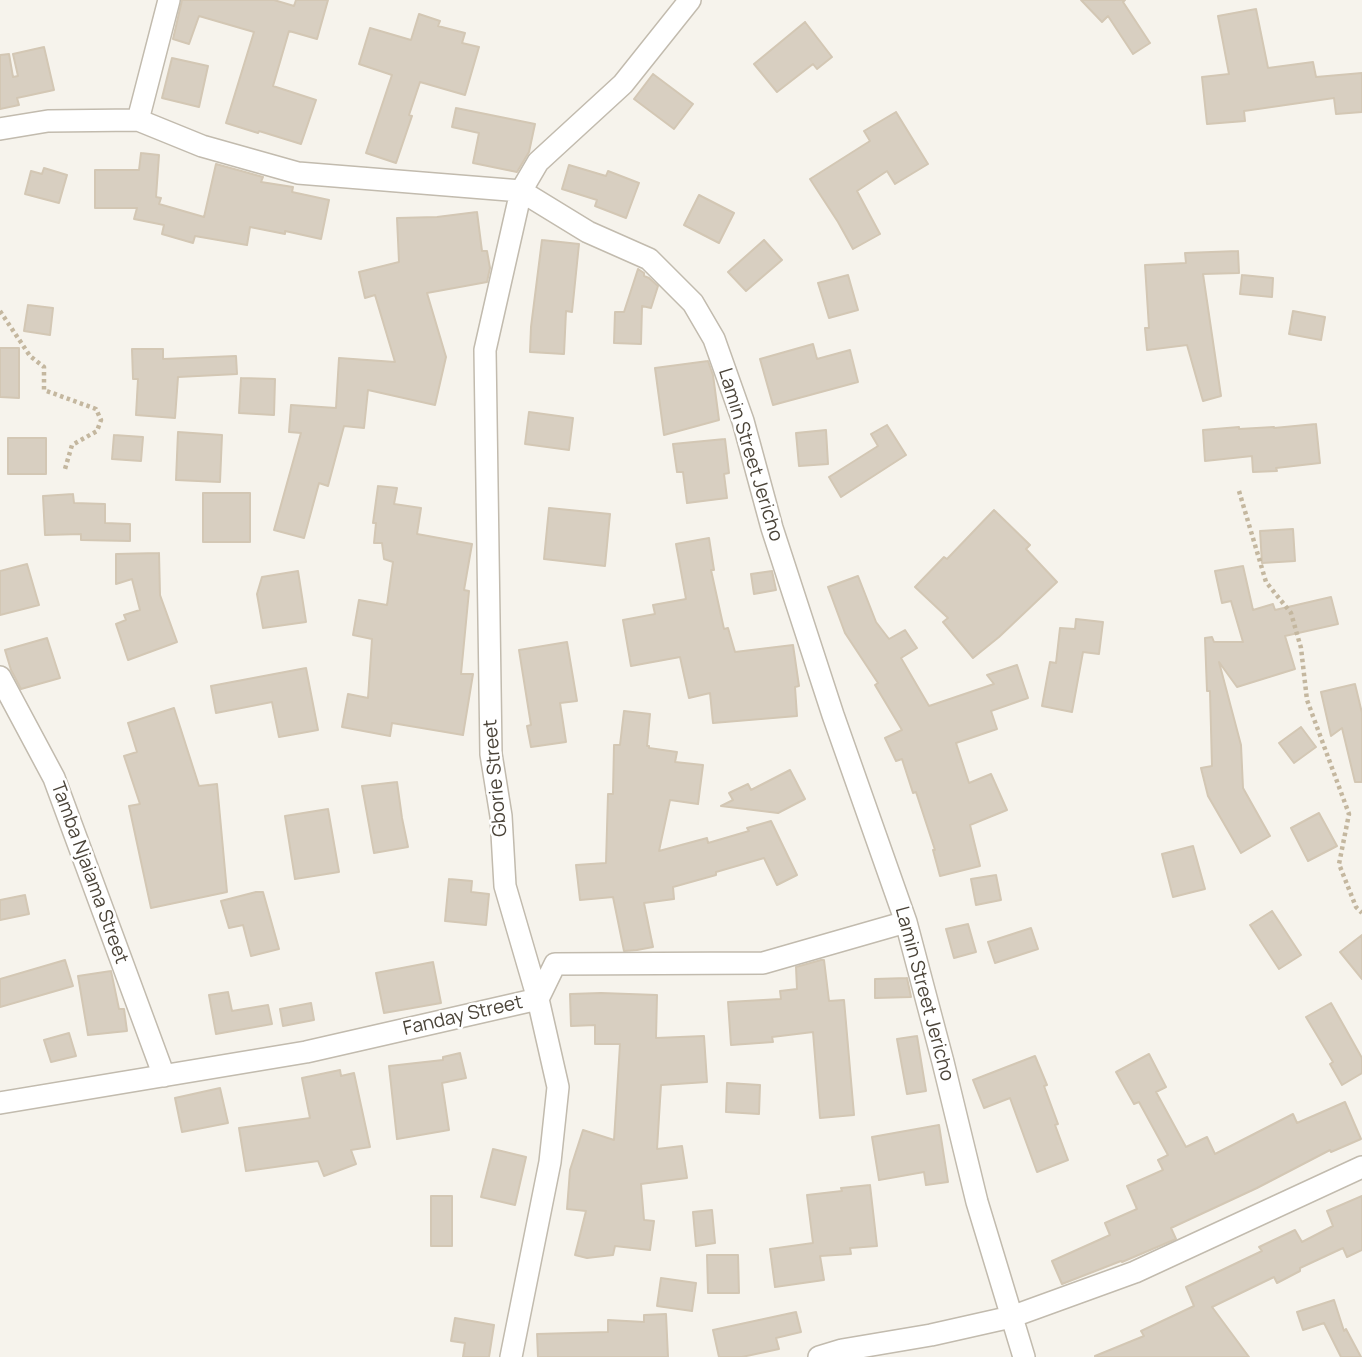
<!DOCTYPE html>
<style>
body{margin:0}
canvas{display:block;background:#f6f3ec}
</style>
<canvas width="1362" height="1357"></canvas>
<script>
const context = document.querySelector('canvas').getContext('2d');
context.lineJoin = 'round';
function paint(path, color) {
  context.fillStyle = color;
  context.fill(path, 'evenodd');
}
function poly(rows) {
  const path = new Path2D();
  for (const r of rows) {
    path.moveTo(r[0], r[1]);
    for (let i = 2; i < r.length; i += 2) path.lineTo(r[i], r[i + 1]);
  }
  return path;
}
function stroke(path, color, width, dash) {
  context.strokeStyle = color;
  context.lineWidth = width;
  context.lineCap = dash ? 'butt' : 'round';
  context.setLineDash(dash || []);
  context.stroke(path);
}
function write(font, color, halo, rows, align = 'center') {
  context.font = font + ' Manrope,sans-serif';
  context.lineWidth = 5;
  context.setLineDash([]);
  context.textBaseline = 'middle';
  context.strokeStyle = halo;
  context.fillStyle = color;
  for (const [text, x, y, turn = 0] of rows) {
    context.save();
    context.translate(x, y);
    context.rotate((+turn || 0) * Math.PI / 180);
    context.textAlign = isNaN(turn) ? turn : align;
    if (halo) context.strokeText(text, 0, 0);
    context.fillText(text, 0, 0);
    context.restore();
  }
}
const building = poly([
 [182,0,274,0,294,6,296,0,328,0,317,39,289,31,273,86,316,100,301,144,259,131,258,133,226,123,254,32,199,16,189,44,173,39,182,0],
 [1081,0,1125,0,1123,2,1150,43,1133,54,1108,16,1102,22,1081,0],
 [1256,9,1268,68,1313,62,1316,77,1362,73,1362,112,1336,114,1334,98,1244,111,1245,121,1207,124,1202,77,1229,74,1218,16,1256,9],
 [419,14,440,21,438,26,465,33,462,43,479,47,465,95,420,82,409,115,412,116,396,163,366,153,392,75,359,64,370,28,411,40,419,14],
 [805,22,832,57,817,69,813,64,777,92,754,64,805,22],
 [44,47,54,90,17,98,19,105,0,109,0,55,9,54,13,77,18,76,13,54,44,47],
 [172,58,208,66,199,107,162,98,172,58],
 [653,74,693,104,674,129,634,99,653,74],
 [456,108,535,124,529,152,517,172,473,163,479,133,452,127,456,108],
 [896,112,928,164,895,184,887,171,857,191,880,234,853,249,838,222,810,179,870,141,864,131,896,112],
 [141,153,159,155,156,197,161,198,159,204,204,217,216,164,263,177,261,182,293,187,292,192,329,200,321,239,285,231,285,234,250,227,247,245,195,236,193,243,162,234,164,225,134,219,137,208,95,208,95,170,139,170,141,153],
 [569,165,606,176,608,171,639,183,626,218,595,206,597,200,562,189,569,165],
 [44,168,67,175,59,203,25,194,31,171,42,174,44,168],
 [699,195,734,213,719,243,684,225,699,195],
 [477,212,482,251,487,251,490,268,487,282,427,293,446,357,435,405,368,390,364,428,344,426,328,486,319,483,304,538,274,530,301,433,289,432,291,405,336,408,339,358,395,362,375,295,365,298,359,272,399,262,397,218,437,217,477,212],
 [542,240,579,244,572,312,566,311,564,354,530,352,531,327,542,240],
 [764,240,782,260,746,291,728,272,764,240],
 [1238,251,1239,273,1203,274,1221,396,1203,401,1187,345,1147,350,1145,328,1149,328,1145,265,1186,263,1185,253,1238,251],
 [638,269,644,273,644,276,649,278,658,286,651,308,642,306,641,344,614,343,615,312,624,312,638,269],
 [848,275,858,310,829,318,818,283,848,275],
 [1242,275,1273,278,1272,297,1240,294,1242,275],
 [28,305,53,308,50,335,24,331,28,305],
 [1293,311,1325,317,1321,340,1289,334,1293,311],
 [813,344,817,359,850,350,858,382,773,405,760,359,813,344],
 [0,348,19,348,19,398,0,397,0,348],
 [132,349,163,349,163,359,236,356,237,374,178,377,175,418,136,415,138,379,133,379,132,349],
 [708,361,713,375,719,420,664,435,655,368,708,361],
 [241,378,275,379,274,415,239,413,241,378],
 [529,412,573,418,569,450,525,444,529,412],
 [1316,424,1320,463,1276,468,1277,471,1253,472,1252,456,1205,461,1203,430,1239,427,1239,429,1274,427,1274,428,1316,424],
 [887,425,906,455,841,497,829,477,878,446,871,434,887,425],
 [826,430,828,464,799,466,796,433,826,430],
 [178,432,222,435,220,482,176,480,178,432],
 [114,435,143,437,141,461,112,459,114,435],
 [8,438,46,438,46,474,8,474,8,438],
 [725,439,729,473,724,474,727,498,687,503,683,472,677,472,673,444,725,439],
 [378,486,397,488,394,504,421,508,417,534,472,544,464,590,469,591,461,674,473,674,463,735,392,723,390,736,342,727,348,694,368,698,372,639,353,635,359,600,387,605,393,562,384,559,382,543,374,543,376,523,373,523,378,486],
 [203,493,250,493,250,542,203,542,203,493],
 [73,494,74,503,105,504,105,523,130,524,130,541,81,540,81,534,45,535,43,496,73,494],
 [549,508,610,514,605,566,544,559,549,508],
 [994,510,1030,545,1026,549,1057,582,999,637,973,658,943,622,948,618,915,587,944,557,947,559,994,510],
 [1293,529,1295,561,1262,563,1260,531,1293,529],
 [709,538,714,570,711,570,724,629,728,628,735,652,793,645,799,686,795,687,797,716,713,723,710,693,689,698,680,657,631,666,623,620,655,614,653,605,686,599,676,544,709,538],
 [159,553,160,595,177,642,128,660,116,624,126,620,124,615,140,610,132,579,116,584,116,554,159,553],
 [27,564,39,605,0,615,0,571,27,564],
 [1243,566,1253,610,1273,604,1275,610,1331,597,1338,624,1285,636,1295,669,1237,687,1219,662,1241,745,1243,788,1270,836,1241,853,1208,796,1201,768,1212,766,1210,691,1207,691,1205,638,1212,637,1214,642,1243,642,1231,601,1222,603,1215,571,1243,566],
 [298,571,306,622,263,628,257,594,262,577,298,571],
 [772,571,776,590,754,594,751,574,772,571],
 [858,576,876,622,889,639,905,630,917,648,901,658,929,706,994,684,987,675,1017,665,1028,698,991,711,997,729,956,743,969,783,991,774,1007,810,970,825,980,866,940,876,933,850,935,850,916,792,913,793,902,759,896,761,885,738,902,730,875,685,878,683,845,633,828,587,858,576],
 [1076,619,1103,622,1099,654,1083,652,1072,712,1042,706,1050,662,1056,663,1060,628,1075,629,1076,619],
 [47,638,60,678,21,689,11,670,5,650,47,638],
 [567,642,577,701,560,703,566,742,531,747,527,726,531,725,519,650,567,642],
 [306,668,318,730,279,737,272,702,216,713,211,686,306,668],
 [1355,684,1362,713,1362,782,1355,782,1342,728,1331,736,1321,692,1355,684],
 [174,708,199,786,217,784,227,892,151,908,129,806,140,804,124,756,137,752,128,723,174,708],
 [624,711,650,714,647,746,649,746,649,748,677,752,675,762,703,765,698,804,670,800,659,851,707,838,708,843,749,831,747,828,771,821,797,875,777,885,764,858,716,872,716,875,673,887,674,899,644,903,653,947,637,950,624,951,613,897,580,900,576,865,606,863,608,794,613,794,614,745,620,745,624,711],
 [1301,727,1316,747,1294,763,1279,743,1301,727],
 [790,770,805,799,778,813,721,806,733,800,729,793,748,784,751,790,790,770],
 [397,782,402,818,408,847,374,853,362,786,397,782],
 [328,809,339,872,295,879,285,816,328,809],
 [1319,813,1337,846,1308,861,1291,828,1319,813],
 [1193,846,1205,889,1173,897,1162,854,1193,846],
 [996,875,1001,900,976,905,971,879,996,875],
 [449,879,472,881,471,892,489,894,486,925,445,921,449,879],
 [256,892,263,892,279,949,251,956,243,925,229,928,221,901,256,892],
 [25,895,29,914,0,920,0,900,25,895],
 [1272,911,1301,955,1279,969,1250,925,1272,911],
 [968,924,976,952,954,958,946,929,968,924],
 [1031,928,1038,949,995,963,988,942,1031,928],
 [1362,935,1362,979,1340,952,1362,935],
 [65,960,73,986,0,1007,0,979,65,960],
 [821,960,824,960,829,1001,844,1000,854,1115,820,1118,813,1032,772,1037,773,1042,731,1045,728,1002,781,999,780,991,797,989,796,967,821,960],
 [433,962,441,1003,384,1013,376,973,433,962],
 [111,971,119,1009,124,1009,127,1031,88,1035,78,976,111,971],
 [907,978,911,997,875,998,875,979,907,978],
 [228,992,232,1011,268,1005,272,1024,216,1034,209,995,228,992],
 [601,993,657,995,656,1038,704,1036,707,1082,661,1085,657,1149,682,1146,687,1178,641,1184,644,1220,654,1221,650,1250,615,1246,613,1255,587,1258,575,1255,586,1211,567,1209,570,1170,583,1130,614,1140,620,1044,595,1044,595,1025,571,1026,570,994,601,993],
 [311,1003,314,1020,283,1026,280,1009,311,1003],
 [1331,1003,1362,1058,1362,1073,1342,1085,1330,1064,1333,1062,1306,1017,1331,1003],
 [69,1033,76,1056,51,1062,44,1040,69,1033],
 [917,1036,926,1091,907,1094,897,1039,917,1036],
 [460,1053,466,1078,442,1083,449,1130,397,1139,389,1066,443,1060,443,1057,460,1053],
 [1149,1054,1166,1087,1156,1092,1186,1147,1207,1137,1215,1154,1293,1114,1297,1123,1345,1102,1361,1139,1331,1152,1330,1150,1257,1188,1171,1228,1176,1239,1122,1262,1121,1261,1062,1284,1052,1261,1110,1235,1105,1223,1137,1209,1127,1186,1163,1170,1158,1160,1168,1155,1139,1102,1134,1104,1116,1072,1149,1054],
 [1035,1056,1047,1085,1044,1086,1058,1124,1055,1125,1068,1160,1037,1172,1010,1098,984,1108,973,1080,1035,1056],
 [340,1070,341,1076,354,1073,370,1147,351,1150,356,1164,324,1176,318,1161,246,1171,239,1128,310,1118,302,1078,340,1070],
 [727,1083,760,1085,759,1114,726,1112,727,1083],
 [220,1088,228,1123,182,1132,175,1098,220,1088],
 [939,1125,948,1182,926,1185,924,1172,879,1180,872,1137,939,1125],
 [493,1149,526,1157,515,1205,481,1197,493,1149],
 [870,1185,877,1246,850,1248,851,1254,820,1256,824,1280,775,1287,770,1249,813,1243,807,1195,842,1191,841,1188,870,1185],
 [431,1196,452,1196,452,1246,431,1246,431,1196],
 [1362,1196,1362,1250,1347,1257,1343,1248,1300,1268,1300,1271,1277,1283,1274,1277,1212,1307,1249,1357,1095,1357,1095,1356,1144,1336,1141,1331,1194,1306,1186,1287,1262,1251,1259,1247,1295,1230,1302,1242,1333,1226,1327,1211,1362,1196],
 [712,1210,715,1243,696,1246,693,1212,712,1210],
 [707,1255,738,1255,739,1293,708,1293,707,1255],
 [661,1278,696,1283,692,1311,657,1306,661,1278],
 [1334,1300,1344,1331,1346,1329,1361,1357,1341,1357,1324,1323,1303,1330,1297,1312,1334,1300],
 [796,1312,801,1332,776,1338,779,1349,742,1357,719,1357,713,1330,796,1312],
 [666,1314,668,1357,538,1357,537,1334,608,1332,608,1320,644,1322,644,1315,666,1314],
 [455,1318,494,1325,489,1357,463,1357,465,1343,451,1341,455,1318]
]);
paint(building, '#d8cfc1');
stroke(building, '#d3c7b4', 2);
const street = poly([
 [138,120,169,0],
 [0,129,48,121,138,120,202,146,298,173,521,191,588,232,649,259,693,303,714,339,743,421,772,528,833,715,906,922,943,1062,977,1202,1024,1357],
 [0,677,54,778,164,1076],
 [0,1103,306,1052,538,999,555,964,763,963,906,922],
 [511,1357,550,1162,558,1087,538,999,505,886,501,816,491,754,485,350,521,191,538,162,623,84,690,0],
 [819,1357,842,1350,931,1335,1011,1317,1135,1272,1362,1167]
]);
stroke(street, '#c2bbae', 24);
stroke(poly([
 [0,311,30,356,44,367,44,390,96,409,101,420,97,431,72,445,65,469],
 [1239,491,1266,582,1291,613,1301,648,1307,700,1349,814,1339,864,1356,907,1362,913]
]), '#c4b79f', 4.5, [3.5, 3.5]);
stroke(street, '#fff', 21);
write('19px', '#4b4439', '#fff', [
 ["Lamin Street Jericho",750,455,73],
 ["Gborie Street",496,778,-95],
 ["Tamba Njaiama Street",89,873,70],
 ["Lamin Street Jericho",924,994,75],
 ["Fanday Street",463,1016,-13]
]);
</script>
